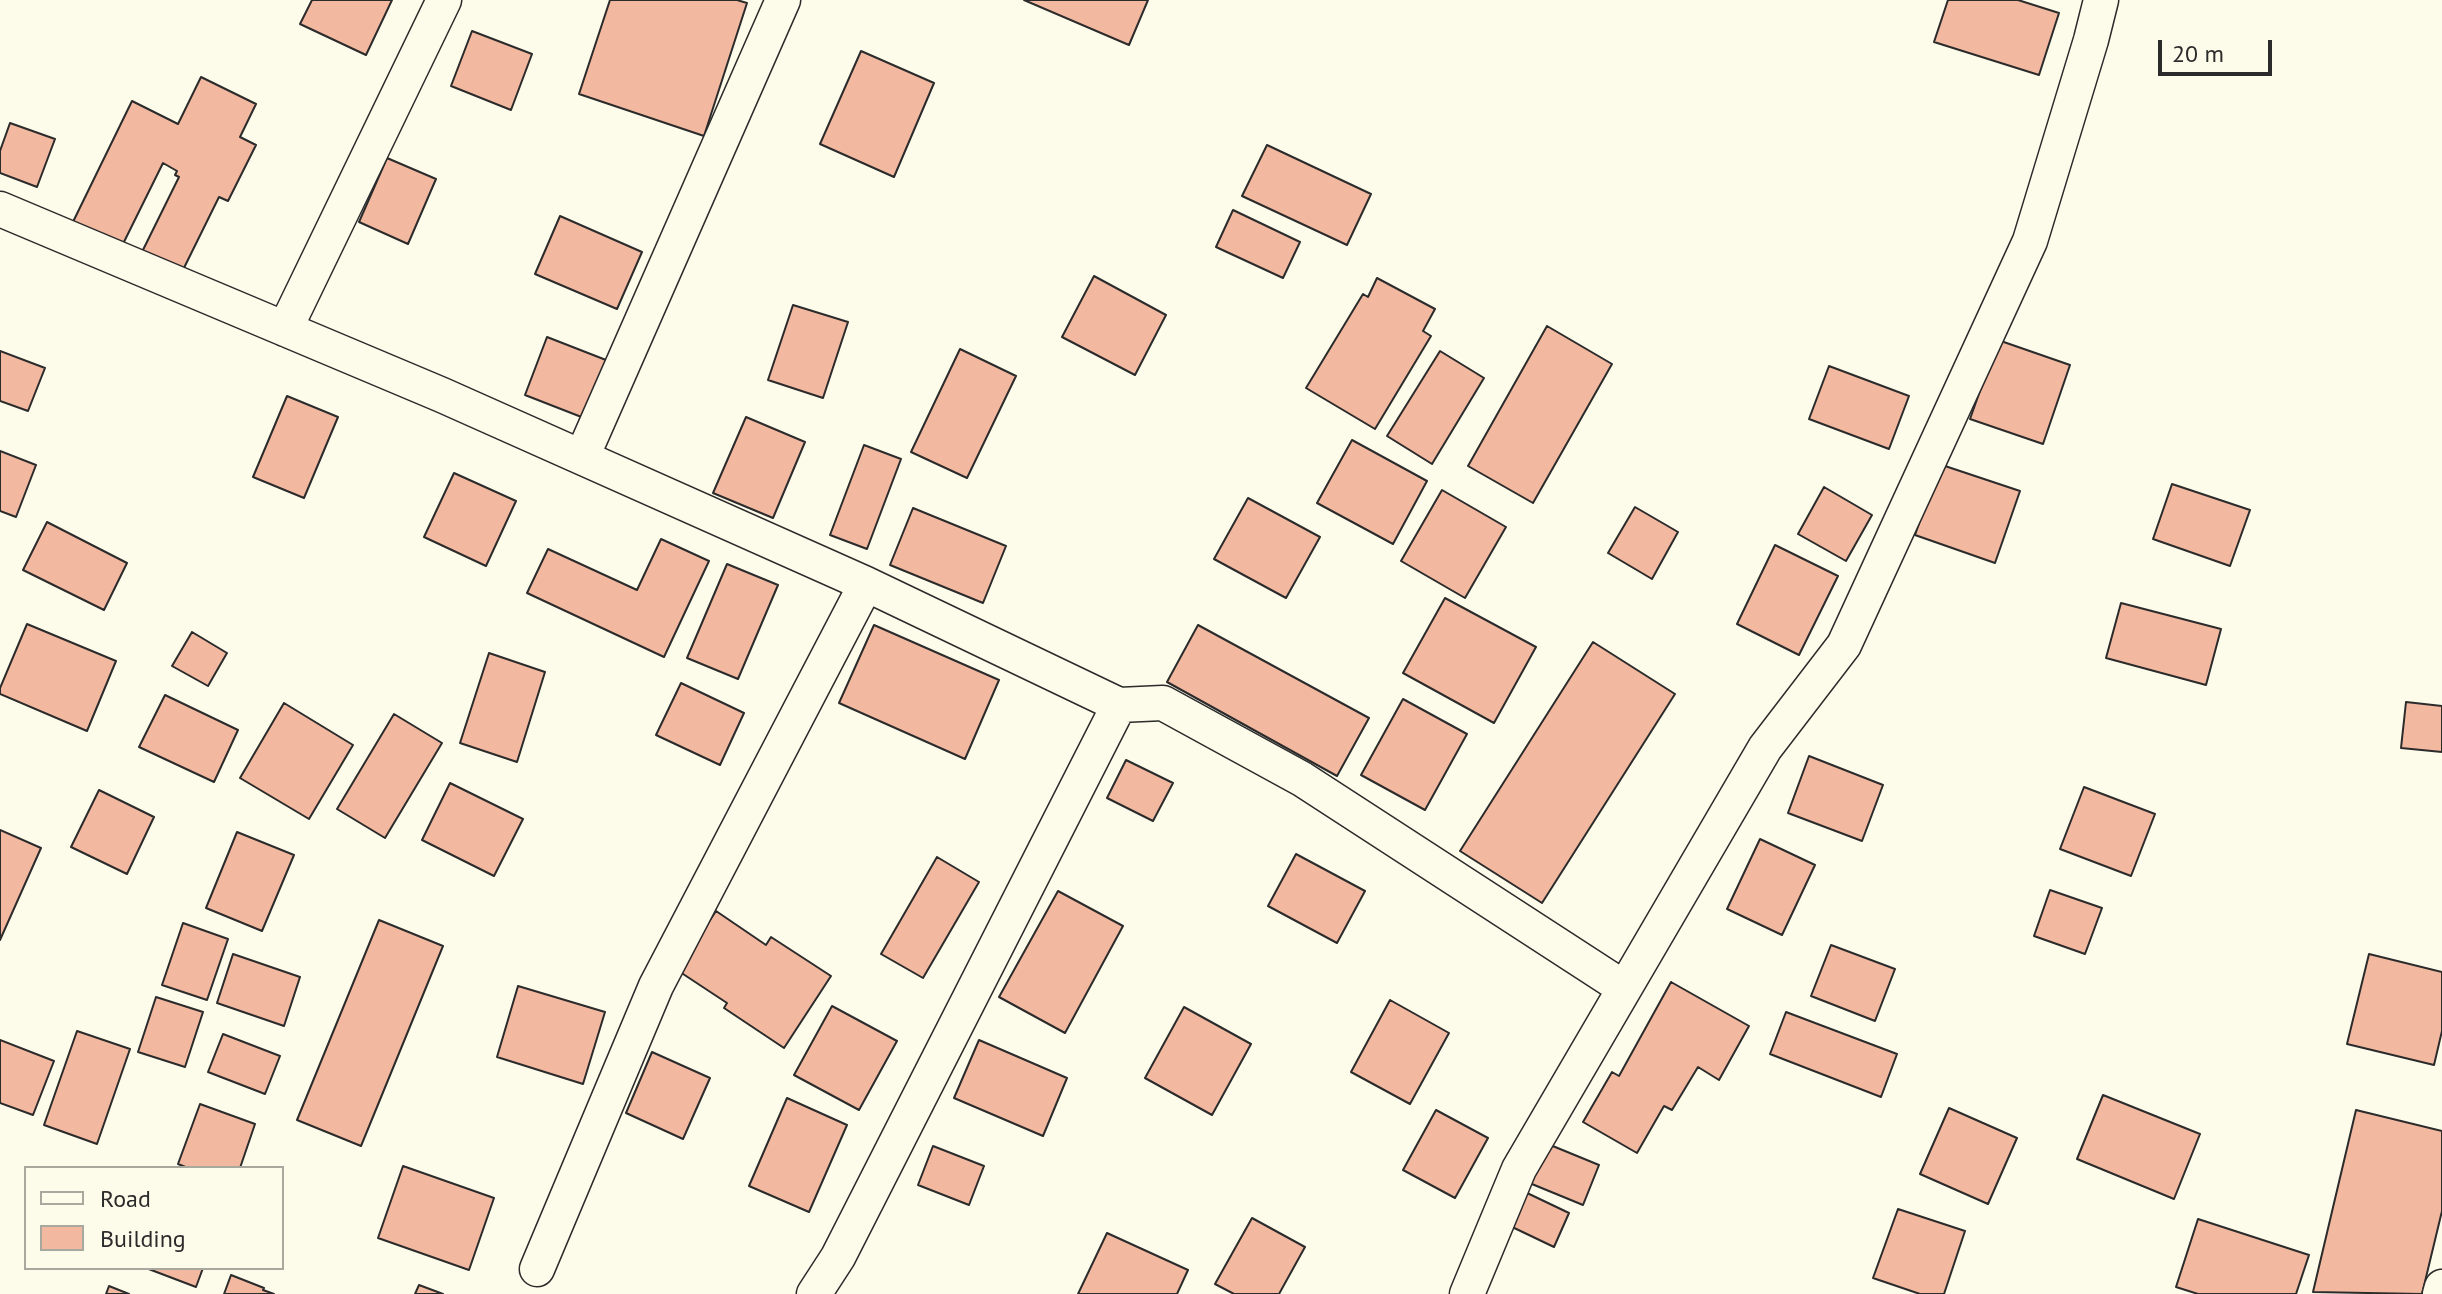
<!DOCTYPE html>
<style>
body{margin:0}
#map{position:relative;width:2442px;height:1294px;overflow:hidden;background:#fdfbea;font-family:"PT Sans",sans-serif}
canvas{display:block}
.legend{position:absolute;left:24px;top:1166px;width:260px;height:104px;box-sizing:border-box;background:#fdfbea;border:2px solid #a9a89e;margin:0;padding:10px 14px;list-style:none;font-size:24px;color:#2b2b2b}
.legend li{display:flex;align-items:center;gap:16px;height:40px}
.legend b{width:40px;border:2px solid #a9a89e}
.scale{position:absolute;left:2158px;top:40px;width:114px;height:36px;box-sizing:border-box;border:4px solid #2b2b2b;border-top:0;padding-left:10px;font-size:24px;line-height:28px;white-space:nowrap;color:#2b2b2b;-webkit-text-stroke:6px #fdfbea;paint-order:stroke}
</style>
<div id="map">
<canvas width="2442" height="1294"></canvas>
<ul class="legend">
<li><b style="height:10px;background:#fdfbea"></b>Road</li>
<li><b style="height:22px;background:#f2b8a0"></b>Building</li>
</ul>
<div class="scale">20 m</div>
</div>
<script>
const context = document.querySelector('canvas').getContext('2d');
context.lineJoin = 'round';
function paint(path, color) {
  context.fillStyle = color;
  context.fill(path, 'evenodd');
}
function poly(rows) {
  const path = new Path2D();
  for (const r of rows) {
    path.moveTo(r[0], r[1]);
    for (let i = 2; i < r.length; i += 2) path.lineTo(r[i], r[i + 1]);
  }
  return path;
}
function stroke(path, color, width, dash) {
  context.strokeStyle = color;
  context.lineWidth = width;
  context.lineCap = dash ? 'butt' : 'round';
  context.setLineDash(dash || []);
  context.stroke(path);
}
const building = poly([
 [312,0,392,0,366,55,300,24,312,0],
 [610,0,737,0,747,3,704,136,579,94,610,0],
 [1024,0,1148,0,1129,45,1024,0],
 [1948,0,2018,0,2059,13,2039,75,1934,42,1948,0],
 [472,31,532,54,511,110,451,86,472,31],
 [861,51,934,83,894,177,820,144,861,51],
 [201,77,256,104,240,137,256,145,228,201,219,197,179,278,139,258,179,177,175,175,177,171,163,163,119,252,70,228,132,101,178,124,201,77],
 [10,123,55,139,37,187,0,173,0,151,10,123],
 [1267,145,1371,194,1347,245,1242,196,1267,145],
 [387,158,436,179,408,244,359,222,387,158],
 [1233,210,1300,242,1283,278,1216,247,1233,210],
 [560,216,642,252,617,309,535,274,560,216],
 [1094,276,1166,315,1135,375,1062,337,1094,276],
 [1377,278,1435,309,1423,331,1431,336,1375,429,1306,388,1363,294,1368,297,1377,278],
 [793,305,848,322,823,398,768,380,793,305],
 [1547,326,1612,364,1533,503,1468,466,1547,326],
 [547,337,606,360,584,418,525,395,547,337],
 [1998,340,2070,365,2043,444,1970,419,1998,340],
 [960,349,1016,376,967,478,911,452,960,349],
 [0,351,45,368,28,411,0,401,0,351],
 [1440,351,1484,378,1432,464,1387,436,1440,351],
 [1829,366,1909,396,1889,449,1809,419,1829,366],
 [287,396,338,417,304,498,253,477,287,396],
 [746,417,805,442,773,518,713,493,746,417],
 [1352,440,1427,481,1393,544,1317,503,1352,440],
 [864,445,901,459,867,549,830,535,864,445],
 [0,451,36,465,16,517,0,511,0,451],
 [1939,464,2020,491,1995,563,1915,535,1939,464],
 [454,473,516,501,486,566,424,537,454,473],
 [2172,484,2250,510,2230,566,2153,539,2172,484],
 [1824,487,1872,515,1846,561,1798,534,1824,487],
 [1442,490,1506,527,1465,598,1401,561,1442,490],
 [1248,498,1320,537,1286,598,1214,559,1248,498],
 [1635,507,1678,532,1652,579,1608,553,1635,507],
 [913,508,1006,546,983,603,890,565,913,508],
 [47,522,127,563,104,610,23,570,47,522],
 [661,539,709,561,664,657,527,593,548,549,637,590,661,539],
 [1775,545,1838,576,1799,655,1737,624,1775,545],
 [727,564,778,585,738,679,687,658,727,564],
 [1445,598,1536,647,1494,723,1403,673,1445,598],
 [2121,603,2221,629,2206,685,2106,658,2121,603],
 [27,624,116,661,87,731,0,694,0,688,27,624],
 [874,625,999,680,965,759,839,703,874,625],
 [1198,625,1369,718,1337,776,1167,682,1198,625],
 [192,632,227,653,208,686,172,666,192,632],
 [1593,642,1675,694,1542,903,1460,851,1593,642],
 [489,653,545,672,517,762,460,743,489,653],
 [681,683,744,713,720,765,656,735,681,683],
 [165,695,238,730,214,782,139,747,165,695],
 [1403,699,1467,734,1425,810,1361,775,1403,699],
 [2406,702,2442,706,2442,752,2401,748,2406,702],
 [284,703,353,745,309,819,240,778,284,703],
 [394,714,442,743,385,838,337,809,394,714],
 [1809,756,1883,785,1862,841,1788,813,1809,756],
 [1126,760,1173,783,1153,821,1107,798,1126,760],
 [450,783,523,819,494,876,422,840,450,783],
 [2084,787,2155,814,2131,876,2060,849,2084,787],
 [99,790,154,817,127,874,71,847,99,790],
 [0,830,41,848,0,940,0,830],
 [237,832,294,855,262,931,206,908,237,832],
 [1760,839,1815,865,1782,935,1727,909,1760,839],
 [1296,854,1365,891,1337,943,1268,906,1296,854],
 [937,857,979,882,923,978,881,954,937,857],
 [2050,890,2102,908,2085,954,2034,936,2050,890],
 [1058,891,1123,926,1065,1033,999,997,1058,891],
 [716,911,766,945,771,937,831,976,784,1048,724,1008,727,1003,677,970,716,911],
 [379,920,443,946,361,1146,297,1120,379,920],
 [183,923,228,939,207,1000,162,985,183,923],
 [1831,945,1895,969,1875,1021,1811,996,1831,945],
 [233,954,300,977,284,1026,217,1003,233,954],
 [2369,954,2442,972,2442,1031,2434,1065,2347,1044,2369,954],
 [1671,982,1749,1026,1719,1080,1698,1067,1672,1110,1664,1106,1637,1153,1583,1122,1612,1072,1619,1076,1671,982],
 [518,986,605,1012,583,1084,497,1057,518,986],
 [156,997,203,1012,185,1067,138,1052,156,997],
 [1390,1000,1449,1033,1410,1104,1351,1072,1390,1000],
 [832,1006,897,1041,859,1110,794,1075,832,1006],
 [1184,1007,1251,1044,1212,1115,1145,1078,1184,1007],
 [1786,1012,1897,1054,1881,1097,1770,1054,1786,1012],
 [77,1031,130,1049,97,1144,44,1125,77,1031],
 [223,1034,280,1056,265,1094,208,1072,223,1034],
 [0,1040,54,1061,33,1115,0,1103,0,1040],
 [979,1040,1067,1078,1043,1136,954,1098,979,1040],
 [652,1052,710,1078,683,1139,626,1113,652,1052],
 [2103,1095,2200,1134,2174,1199,2077,1159,2103,1095],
 [787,1098,847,1125,809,1212,749,1186,787,1098],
 [200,1104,255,1124,240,1168,188,1168,178,1164,200,1104],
 [1949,1108,2017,1138,1988,1204,1920,1174,1949,1108],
 [1436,1110,1488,1138,1455,1198,1403,1170,1436,1110],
 [2356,1110,2442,1131,2442,1211,2422,1294,2313,1292,2356,1110],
 [1543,1142,1599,1165,1583,1205,1527,1182,1543,1142],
 [933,1146,984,1166,969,1205,918,1185,933,1146],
 [403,1166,494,1198,469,1270,378,1238,403,1166],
 [1525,1192,1569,1213,1554,1247,1508,1225,1525,1192],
 [1898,1209,1965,1231,1944,1294,1920,1294,1873,1278,1898,1209],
 [1252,1218,1305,1247,1279,1294,1234,1294,1215,1284,1252,1218],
 [2198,1219,2309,1255,2296,1294,2198,1294,2176,1287,2198,1219],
 [1107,1233,1188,1270,1177,1294,1078,1294,1107,1233],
 [146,1268,203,1268,196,1287,146,1268],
 [231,1275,264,1288,263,1290,274,1294,224,1294,231,1275],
 [419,1285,443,1294,415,1294,419,1285],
 [109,1286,129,1294,106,1294,109,1286]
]);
paint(building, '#f2b8a0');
stroke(building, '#2b2b2b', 2);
const minor = poly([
 [0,209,442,395,866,584,1119,705,1163,703,1302,779,1624,988],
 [285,329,444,0],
 [582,457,783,0],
 [537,1269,656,986,866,584],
 [814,1294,838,1257,1119,705],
 [1467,1294,1519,1169,1765,748,1844,645,2030,241,2091,40,2101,0],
 [2440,1294,2442,1287]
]);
stroke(minor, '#2b2b2b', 37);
stroke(minor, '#fdfbea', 34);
</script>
